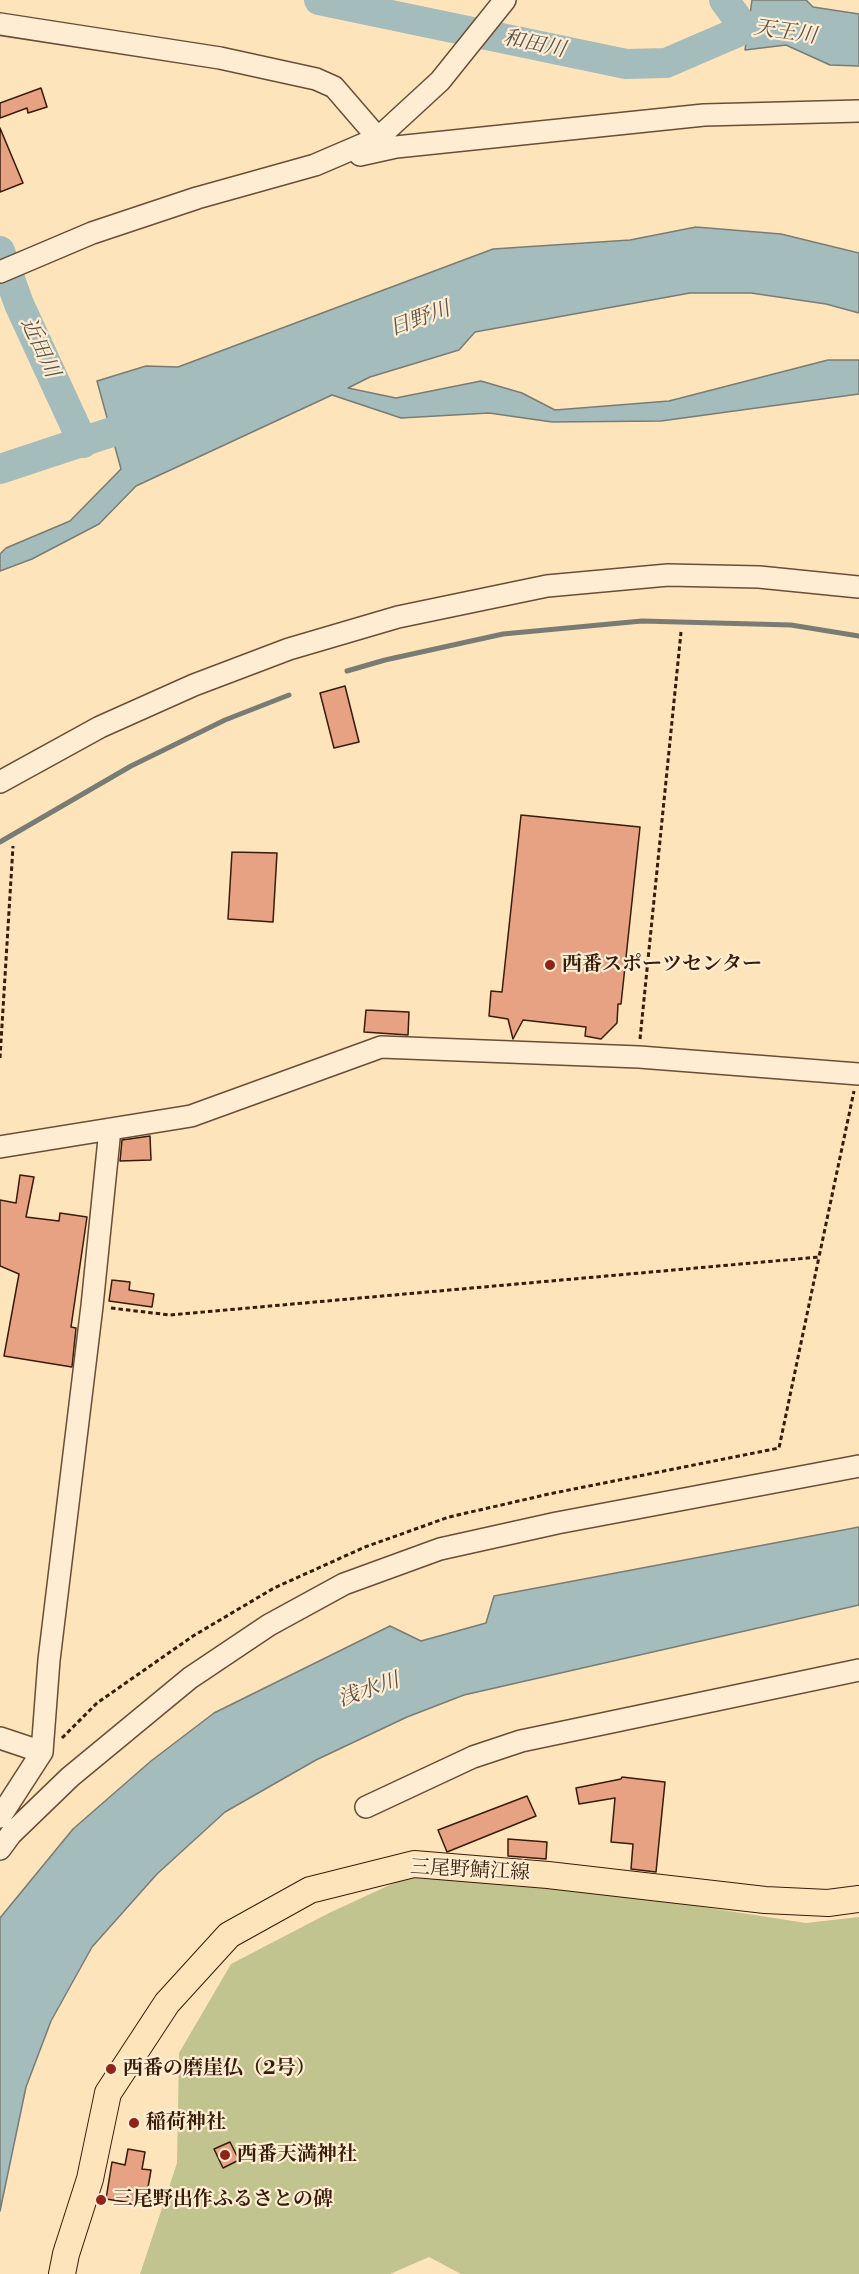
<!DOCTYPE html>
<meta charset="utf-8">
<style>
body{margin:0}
canvas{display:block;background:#fee4bb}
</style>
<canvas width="859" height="2274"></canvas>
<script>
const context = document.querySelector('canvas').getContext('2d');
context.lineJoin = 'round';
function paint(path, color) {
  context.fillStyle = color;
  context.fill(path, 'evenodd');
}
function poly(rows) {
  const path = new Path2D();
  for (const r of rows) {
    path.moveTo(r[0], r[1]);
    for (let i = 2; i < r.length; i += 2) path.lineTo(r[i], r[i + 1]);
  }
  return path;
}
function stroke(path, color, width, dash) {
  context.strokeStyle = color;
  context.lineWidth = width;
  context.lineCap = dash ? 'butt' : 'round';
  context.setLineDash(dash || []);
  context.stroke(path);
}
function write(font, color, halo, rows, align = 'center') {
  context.font = font + ' "Libre Bodoni","Noto Serif JP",serif';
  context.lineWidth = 4.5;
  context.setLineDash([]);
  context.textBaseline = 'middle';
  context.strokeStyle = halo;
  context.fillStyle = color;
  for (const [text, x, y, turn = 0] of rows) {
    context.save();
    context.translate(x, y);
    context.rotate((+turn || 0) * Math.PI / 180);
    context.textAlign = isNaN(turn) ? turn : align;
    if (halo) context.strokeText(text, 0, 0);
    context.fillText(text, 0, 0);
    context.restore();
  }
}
paint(poly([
 [433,1865,806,1923,859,1917,859,2274,461,2274,429,2257,390,2274,140,2274,177,2163,179,2053,231,1964,329,1913]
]), '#c2c48f');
const water = poly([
 [752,0,806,0,813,7,859,14,859,66,830,65,786,45,745,50,752,0],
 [696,227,781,234,859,253,859,313,826,304,751,293,690,293,475,332,459,350,370,377,348,388,396,398,481,381,522,393,555,410,669,401,828,360,859,360,859,394,661,421,552,422,489,413,401,418,332,395,136,486,99,524,32,559,0,571,0,554,6,548,70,521,121,469,97,381,146,366,178,367,493,249,630,240,696,227],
 [859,1527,859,1605,464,1695,407,1717,316,1760,225,1812,157,1874,92,1947,51,2021,26,2087,0,2211,0,1918,73,1829,151,1761,214,1713,390,1626,421,1641,486,1623,494,1596,859,1527]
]);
paint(water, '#a5bcbc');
stroke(water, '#797c74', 1.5);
stroke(poly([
 [347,671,385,660,503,634,642,621,791,625,859,636],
 [0,842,131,766,225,720,289,695]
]), '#797c74', 5);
stroke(poly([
 [319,0,626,64,666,63,745,29],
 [724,0,745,29,764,31],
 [0,251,19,304,83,443],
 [0,469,148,420]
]), '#a5bcbc', 30);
const building = poly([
 [41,88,47,107,28,113,27,108,0,118,0,103,41,88],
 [0,128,23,183,0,192,0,128],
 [345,686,359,742,334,748,320,693,345,686],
 [521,815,640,827,621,1004,618,1004,617,1023,601,1039,585,1036,586,1027,523,1020,513,1039,508,1019,489,1016,491,991,502,992,521,815],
 [232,852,277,853,273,922,228,919,232,852],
 [366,1010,409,1012,408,1035,364,1032,366,1010],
 [150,1136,151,1160,120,1161,122,1140,150,1136],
 [20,1175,34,1177,26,1217,59,1221,60,1213,87,1217,71,1327,76,1328,72,1367,4,1356,19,1274,0,1266,0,1200,16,1203,20,1175],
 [112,1280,130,1282,129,1290,154,1294,152,1307,109,1301,112,1280],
 [622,1777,665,1782,656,1872,631,1869,633,1844,611,1842,615,1798,579,1804,576,1788,621,1779,622,1777],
 [527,1796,536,1816,447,1852,438,1830,527,1796],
 [508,1839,547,1842,546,1859,508,1856,508,1839],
 [230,2142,239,2160,223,2168,214,2149,230,2142],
 [128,2149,145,2152,142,2169,151,2170,145,2205,106,2199,112,2162,125,2165,128,2149]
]);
paint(building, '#e7a284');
stroke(building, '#381b09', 1.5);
const minor = poly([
 [0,24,220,58,316,79,334,87,378,138],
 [360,155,396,147,704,115,859,111],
 [0,272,92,233,197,198,315,165,378,138,440,81,505,0],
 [0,782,100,727,194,685,289,649,398,617,547,586,668,575,759,577,859,587],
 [0,1147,191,1116,381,1047,639,1057,859,1074],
 [0,1738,42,1752],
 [366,1807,473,1757,521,1741,859,1670],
 [0,1817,42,1752,49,1660,92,1306,110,1129],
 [0,1849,11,1834,70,1777,190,1678,269,1625,344,1584,440,1549,557,1523,859,1466]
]);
const major = poly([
 [62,2274,66,2254,90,2179,108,2093,167,2003,229,1935,310,1890,414,1864,548,1875,765,1900,828,1903,859,1899]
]);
stroke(minor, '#6a4d36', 24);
stroke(major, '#381b09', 28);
stroke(poly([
 [640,1039,681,632],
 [0,1058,13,846],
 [111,1308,170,1315,819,1257,854,1091],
 [62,1738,97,1703,193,1636,274,1588,365,1547,449,1517,549,1494,779,1448,819,1257]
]), '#381b09', 3, [4.5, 3]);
stroke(minor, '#feedd3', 21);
stroke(major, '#fee4bb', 26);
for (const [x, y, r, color] of [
 [550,965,6,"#8f2418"],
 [111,2069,6,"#8f2418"],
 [134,2123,6,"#8f2418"],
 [225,2155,6,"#8f2418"],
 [101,2200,6,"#8f2418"]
]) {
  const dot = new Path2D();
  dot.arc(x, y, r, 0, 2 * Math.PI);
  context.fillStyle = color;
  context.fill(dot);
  stroke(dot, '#feedd3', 2);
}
write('bold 20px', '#381b09', '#feedd3', [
 ["西番スポーツセンター",562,965],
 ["西番の磨崖仏（2号）",123,2069],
 ["稲荷神社",146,2123],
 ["西番天満神社",237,2155],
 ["三尾野出作ふるさとの碑",113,2200]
], 'left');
write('20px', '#381b09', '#feedd3', [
 ["三尾野鯖江線",470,1871,3]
]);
write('italic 21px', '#5e5348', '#feedd3', [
 ["天王川",785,33,8],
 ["和田川",534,45,12],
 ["日野川",420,320,-20],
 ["近田川",39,348,65],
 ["浅水川",369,1691,-19]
]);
</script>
